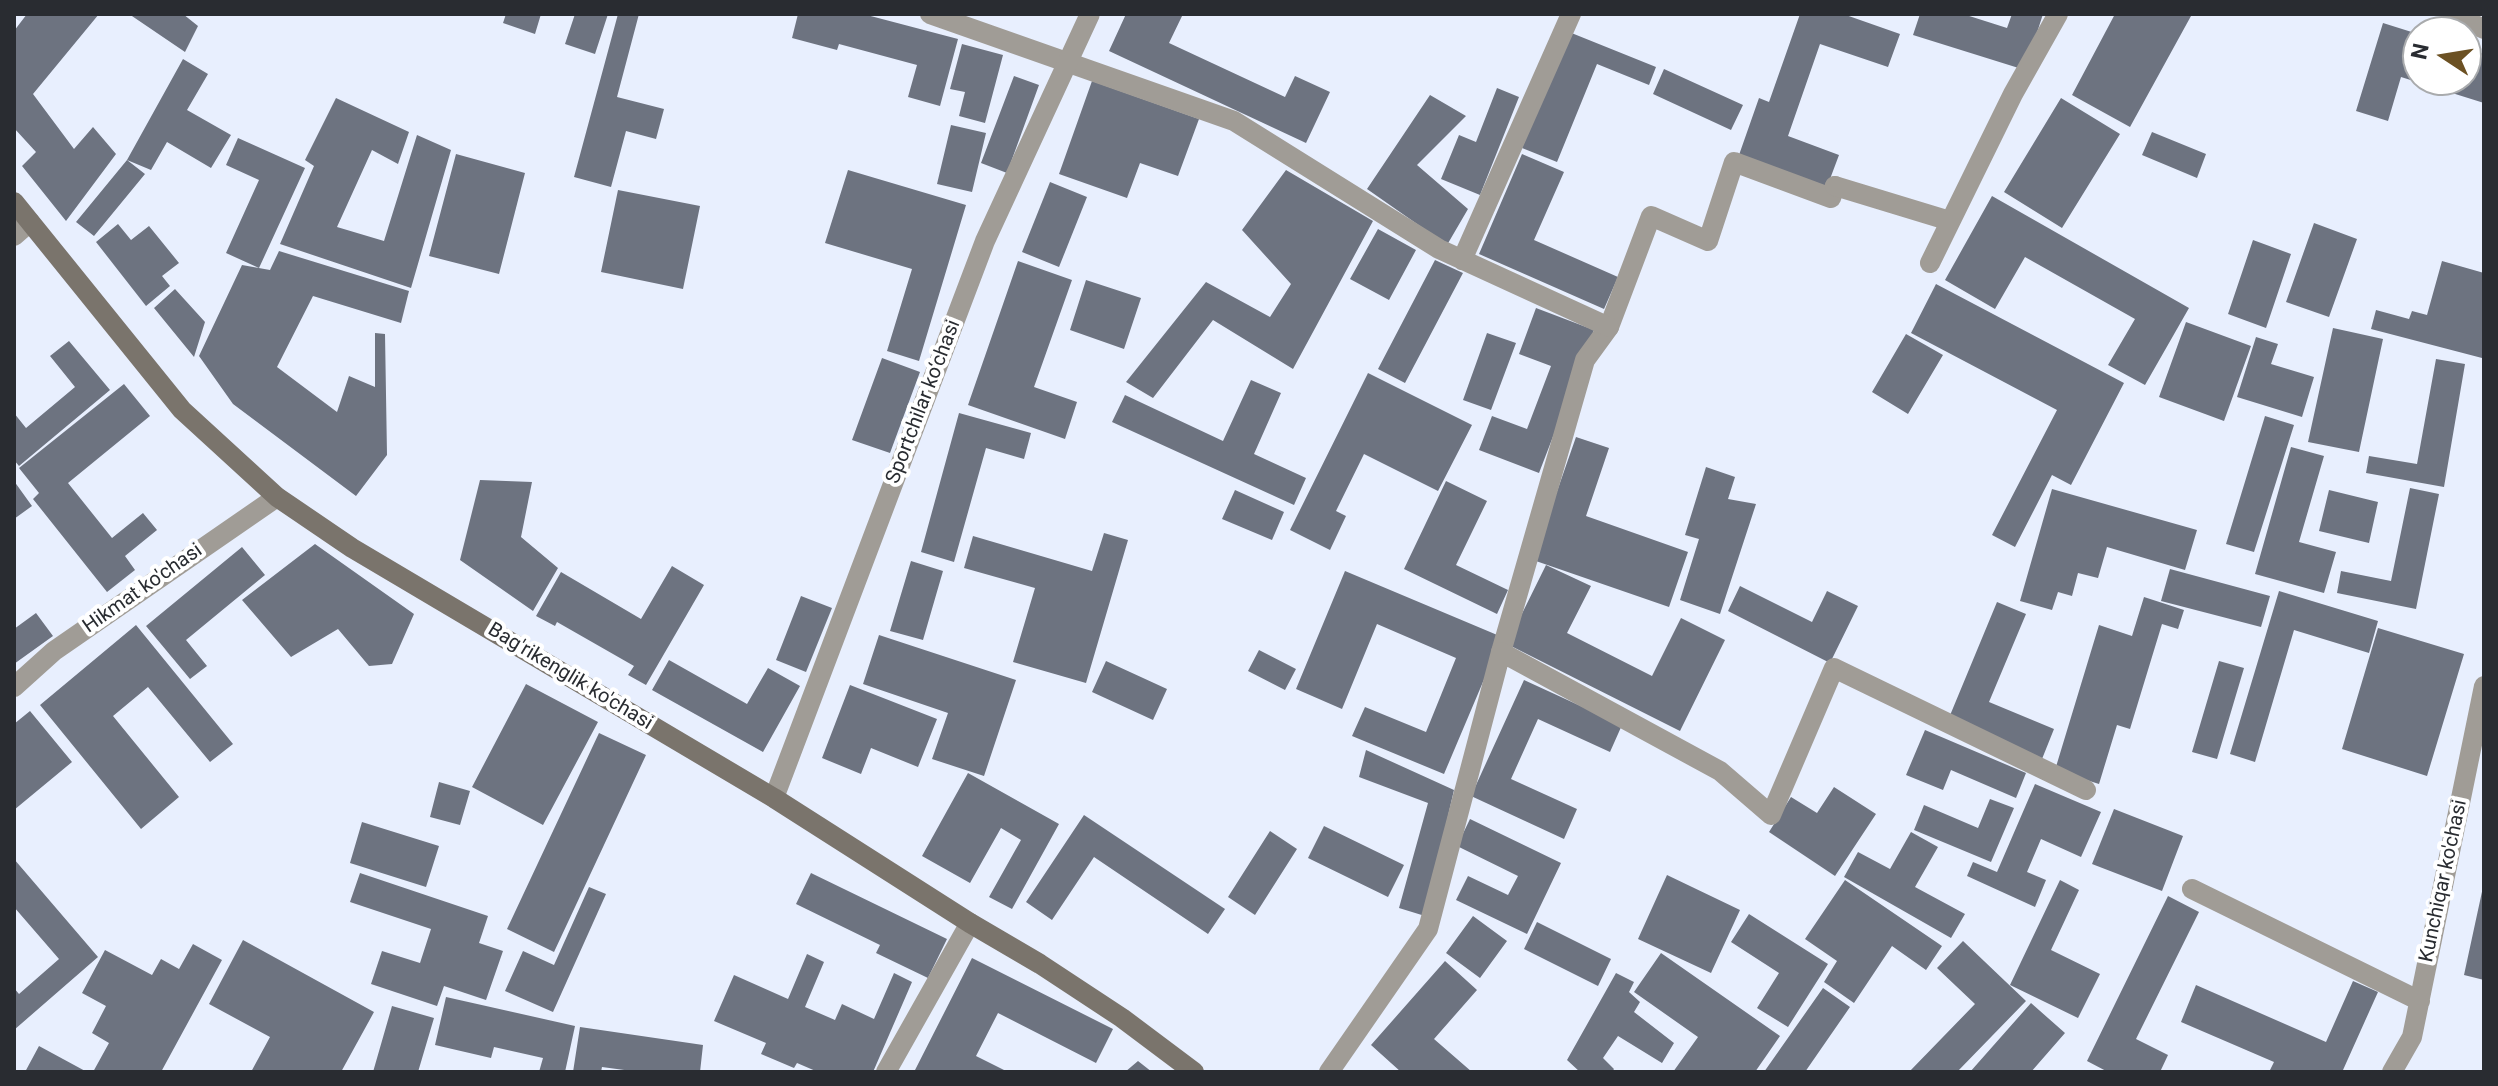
<!DOCTYPE html>
<meta charset="utf-8">
<style>
body{margin:0}
#map{position:relative;width:2498px;height:1086px;overflow:hidden;background:#e8effe;font-family:Roboto,sans-serif}
canvas{display:block}
.frame{position:absolute;inset:0;border:16px solid #292c31;pointer-events:none}
.north{position:absolute;left:2402px;top:16px;width:80px;height:80px;box-sizing:border-box;background:#fff;border:2px solid #a9abad;border-radius:50%;rotate:282deg;font-size:22px;font-weight:700;line-height:32px;text-align:center;color:#292c31}
.north::after{content:'';display:block;margin:auto;width:28px;height:36px;background:#6c5123;clip-path:polygon(50% 0,100% 100%,50% 72%,0 100%)}
</style>
<div id="map">
<canvas width="2498" height="1086"></canvas>
<div class="frame"></div>
<div class="north">N</div>
</div>
<script>
const context = document.querySelector('canvas').getContext('2d');
context.lineJoin = 'round';
function paint(path, color) {
  context.fillStyle = color;
  context.fill(path, 'evenodd');
}
function poly(rows) {
  const path = new Path2D();
  for (const r of rows) {
    path.moveTo(r[0], r[1]);
    for (let i = 2; i < r.length; i += 2) path.lineTo(r[i], r[i + 1]);
  }
  return path;
}
function stroke(path, color, width, dash) {
  context.strokeStyle = color;
  context.lineWidth = width;
  context.lineCap = dash ? 'butt' : 'round';
  context.setLineDash(dash || []);
  context.stroke(path);
}
function write(font, color, halo, rows, align = 'center') {
  context.font = font + ' Roboto,sans-serif';
  context.lineWidth = 8;
  context.setLineDash([]);
  context.textBaseline = 'middle';
  context.strokeStyle = halo;
  context.fillStyle = color;
  for (const [text, x, y, turn = 0] of rows) {
    context.save();
    context.translate(x, y);
    context.rotate((+turn || 0) * Math.PI / 180);
    context.textAlign = isNaN(turn) ? turn : align;
    if (halo) context.strokeText(text, 0, 0);
    context.fillText(text, 0, 0);
    context.restore();
  }
}
paint(poly([
 [27,14,99,14,33,94,74,149,93,127,116,154,66,221,22,166,36,152,14,128,14,31],
 [129,14,183,14,198,26,185,52],
 [506,14,541,14,535,34,503,23],
 [575,14,608,14,595,54,565,44],
 [618,14,639,14,617,97,664,109,656,139,626,131,611,187,574,177],
 [798,14,863,14,958,39,940,106,908,97,917,65,839,44,837,50,792,38],
 [1126,14,1183,14,1169,43,1285,97,1295,76,1330,92,1306,143,1109,51],
 [1800,14,1843,14,1900,34,1888,67,1820,44,1788,136,1839,155,1827,187,1739,155,1759,98,1769,102],
 [1920,14,1963,14,2007,28,2012,14,2043,14,2025,70,1913,35],
 [2115,14,2191,16,2130,127,2072,95],
 [2383,23,2418,34,2418,80,2466,80,2466,49,2484,54,2484,103,2401,77,2388,121,2356,111],
 [1569,32,1656,67,1649,85,1597,64,1557,162,1522,148],
 [962,44,1003,55,985,123,959,116,965,92,950,89],
 [183,59,208,74,187,110,231,135,211,168,167,142,151,170,127,160,145,174,94,236,76,222,127,160],
 [1664,69,1743,105,1731,130,1653,94],
 [1014,76,1039,85,1007,173,981,163],
 [1092,81,1199,119,1178,176,1140,163,1127,198,1059,174],
 [1497,88,1519,97,1480,195,1441,179,1459,135,1476,142],
 [1430,95,1466,116,1417,165,1468,209,1447,245,1367,189],
 [336,98,409,132,398,164,372,150,337,227,384,241,417,135,451,150,411,288,280,244,314,166,305,160],
 [2061,98,2120,134,2062,228,2004,192],
 [951,125,986,133,972,192,937,184],
 [2152,132,2206,154,2197,178,2142,155],
 [238,138,305,168,259,268,226,253,259,180,226,165],
 [456,154,525,173,499,274,429,256],
 [1522,154,1564,172,1534,240,1618,277,1604,309,1479,254],
 [848,170,966,205,919,361,887,351,912,269,825,243],
 [1286,170,1373,221,1293,369,1213,320,1153,398,1126,382,1206,282,1270,317,1291,284,1242,230],
 [1050,182,1087,197,1059,267,1022,252],
 [618,190,700,206,683,289,601,272],
 [1992,196,2189,308,2145,385,2108,365,2135,319,2025,257,1995,309,1945,280],
 [2314,223,2357,239,2329,317,2286,302],
 [118,224,131,240,149,226,179,263,162,276,170,286,146,306,96,242],
 [1378,229,1416,250,1389,300,1350,279],
 [2253,240,2291,254,2266,328,2228,314],
 [279,251,409,291,401,323,313,296,277,367,337,412,349,376,375,387,375,333,385,334,387,455,356,496,233,404,199,356,242,265,270,270],
 [1435,260,1463,273,1405,383,1378,369],
 [1018,261,1072,280,1034,387,1077,402,1065,439,968,405],
 [2442,261,2484,273,2482,358,2371,329,2376,310,2409,319,2412,311,2427,315],
 [1086,280,1141,298,1124,349,1070,330],
 [1936,284,2124,383,2071,485,2052,475,2015,547,1992,535,2057,410,1911,333],
 [175,289,205,322,194,357,154,308],
 [1536,308,1594,330,1539,473,1479,450,1492,416,1527,429,1551,366,1519,354],
 [2186,322,2251,346,2224,421,2159,397],
 [2333,328,2383,339,2359,452,2308,442],
 [1487,333,1516,343,1491,410,1463,400],
 [1906,334,1943,355,1908,414,1872,392],
 [2256,337,2278,344,2271,364,2314,377,2302,417,2237,397],
 [69,341,110,390,19,466,14,460,14,413,26,428,75,387,50,356],
 [882,358,920,372,890,453,852,440],
 [2436,359,2465,364,2444,487,2366,473,2369,456,2417,464],
 [1368,373,1472,425,1438,491,1364,454,1336,511,1346,516,1330,550,1290,530],
 [1251,380,1281,393,1254,454,1306,478,1294,505,1112,422,1125,395,1223,441],
 [124,384,150,416,68,483,112,538,143,513,157,530,125,556,135,570,107,592,33,499,39,493,19,468],
 [959,413,1031,433,1024,459,986,448,954,562,921,552],
 [2265,416,2294,425,2254,552,2226,544],
 [1576,437,1609,448,1586,516,1688,552,1669,607,1533,560],
 [2291,447,2324,456,2299,542,2336,552,2324,593,2255,574],
 [1706,467,1735,477,1728,499,1756,504,1720,614,1680,600,1699,539,1685,535],
 [480,480,532,482,521,537,558,568,533,611,460,560],
 [14,481,32,506,14,519],
 [1446,481,1487,501,1456,565,1508,590,1497,614,1404,569],
 [2410,488,2439,494,2416,609,2337,593,2341,571,2391,581],
 [2052,489,2197,530,2185,570,2107,547,2098,578,2078,573,2072,596,2058,592,2052,610,2020,601],
 [1235,490,1284,512,1272,540,1222,519],
 [2329,490,2378,502,2369,543,2319,531],
 [1104,533,1128,540,1086,683,1013,662,1035,588,964,568,973,536,1092,571],
 [315,544,414,614,392,664,369,666,338,629,291,657,242,600],
 [242,547,265,575,186,640,207,666,190,679,146,626],
 [911,561,943,571,923,640,890,631],
 [1546,565,1591,586,1567,633,1652,676,1681,618,1725,640,1680,731,1507,644],
 [672,566,704,585,646,685,628,675,634,666,557,622,555,626,536,616,561,572,641,619],
 [2170,569,2270,596,2261,627,2161,601],
 [1345,571,1502,637,1444,774,1352,736,1365,707,1426,732,1456,658,1377,624,1342,709,1296,689],
 [1740,586,1812,622,1827,591,1858,606,1830,663,1728,611],
 [2279,591,2378,621,2369,653,2294,630,2255,762,2230,754],
 [801,596,832,608,806,672,776,660],
 [2144,597,2184,610,2178,629,2162,624,2130,729,2117,725,2099,784,2055,770,2099,625,2132,636],
 [1997,602,2026,614,1989,702,2054,729,2040,764,1946,725],
 [36,613,53,636,14,664,14,629],
 [136,625,233,744,210,762,148,687,113,716,179,797,141,829,40,705],
 [2378,628,2464,654,2427,776,2342,749],
 [879,635,1016,680,984,776,932,759,948,713,863,684],
 [1259,650,1296,669,1285,690,1248,671],
 [669,660,747,704,768,668,800,686,763,752,652,690],
 [1106,661,1167,689,1153,720,1092,692],
 [2219,661,2244,668,2217,759,2192,752],
 [1524,680,1622,725,1610,752,1538,719,1511,779,1577,809,1564,839,1471,796],
 [526,684,598,722,543,825,472,787],
 [850,685,937,719,918,767,871,748,861,774,822,758],
 [30,711,72,762,14,810,14,724],
 [1925,730,2026,773,2016,798,1951,770,1943,790,1906,775],
 [599,733,646,755,554,952,507,929],
 [1366,750,1454,790,1425,916,1399,908,1428,803,1359,777],
 [968,773,1059,824,1012,909,989,897,1021,840,1001,828,970,883,922,856],
 [439,782,470,791,460,825,430,817],
 [2035,784,2101,812,2081,857,2041,839,2027,872,2046,880,2035,907,1967,876,1973,862,1997,872],
 [1834,787,1876,814,1835,876,1769,832,1791,797,1817,813],
 [1990,799,2014,808,1991,862,1914,830,1924,805,1978,828],
 [2114,809,2183,836,2162,891,2092,864],
 [1084,815,1225,909,1208,934,1094,857,1052,920,1026,902],
 [1470,819,1561,863,1527,934,1456,900,1468,876,1508,895,1518,876,1457,846],
 [362,822,439,846,426,887,350,863],
 [1324,826,1404,865,1388,897,1308,858],
 [1270,831,1297,849,1255,915,1228,897],
 [1911,832,1938,847,1915,887,1965,914,1951,938,1844,877,1858,852,1890,869],
 [14,859,98,957,14,1030,14,988,19,994,59,959,14,907],
 [360,873,488,916,479,943,503,951,486,1000,444,986,437,1006,371,984,382,951,420,963,431,929,350,902],
 [811,873,947,939,928,978,876,953,880,945,796,904],
 [1667,875,1740,910,1711,973,1638,939],
 [1845,880,1942,946,1926,970,1892,946,1854,1003,1824,982,1837,961,1805,939],
 [2060,880,2079,890,2051,950,2100,974,2078,1018,2010,985],
 [589,887,606,894,553,1012,505,991,523,951,554,965],
 [2483,887,2484,887,2484,980,2464,975],
 [2168,896,2199,912,2136,1039,2168,1055,2160,1072,2108,1072,2087,1061],
 [1749,914,1828,964,1788,1027,1757,1008,1779,973,1731,942],
 [1473,916,1507,941,1480,978,1446,953],
 [1537,922,1611,959,1598,986,1524,949],
 [243,940,374,1012,341,1072,251,1072,270,1037,209,1004],
 [1963,941,2026,1001,1957,1072,1909,1072,1975,1004,1937,968],
 [193,944,222,960,161,1072,93,1072,109,1043,92,1033,106,1006,82,993,105,950,152,975,161,959,179,969],
 [1661,953,1780,1036,1755,1072,1673,1072,1698,1037,1634,992],
 [807,954,824,962,805,1007,835,1020,842,1004,874,1019,894,973,912,982,873,1072,818,1072,797,1063,794,1068,761,1054,766,1043,714,1021,734,975,788,999],
 [972,958,1113,1029,1096,1063,998,1013,976,1056,1008,1072,914,1072],
 [1445,961,1477,990,1434,1039,1472,1072,1401,1072,1371,1045],
 [1616,973,1634,982,1629,992,1640,1002,1634,1012,1674,1043,1662,1063,1618,1036,1603,1058,1614,1069,1612,1072,1580,1072,1567,1060],
 [2353,981,2378,992,2343,1070,2349,1072,2269,1072,2274,1062,2181,1022,2196,985,2326,1042],
 [1823,988,1850,1007,1805,1072,1764,1072],
 [446,997,575,1026,565,1072,539,1072,543,1058,494,1047,491,1058,435,1045],
 [2031,1003,2065,1033,2031,1072,1970,1072],
 [392,1006,434,1018,418,1072,373,1072],
 [580,1027,703,1045,700,1072,639,1072,602,1067,601,1072,573,1072],
 [39,1046,87,1072,25,1072],
 [1138,1061,1152,1072,1125,1072]
]), '#6d7380');
stroke(poly([
 [1501,652,1585,360,1609,327,1651,216,1708,241,1734,162,1831,198,1835,186]
]), '#a09c96', 20);
stroke(poly([
 [930,14,1234,121,1439,249,1609,327],
 [2452,14,2484,29],
 [1835,186,1950,221],
 [14,236,30,222],
 [1462,260,1571,14],
 [1930,263,2013,94,2058,14],
 [14,687,54,651,277,497],
 [2192,889,2420,1001],
 [886,1072,970,923],
 [1329,1072,1428,929,1501,652,1720,771,1771,815,1834,668,2086,790],
 [2392,1072,2412,1037,2484,686]
]), '#a09c96', 20);
stroke(poly([
 [774,798,985,241,1090,14]
]), '#a09c96', 20);
stroke(poly([
 [14,202,182,410,277,497,352,548,774,798,970,923,1040,964,1122,1018,1194,1072]
]), '#7a746c', 20);
write('20px', '#292c31', '#fff', [
 ["Sportchilar ko‘chasi",924,402,-69],
 ["Hikmat ko'chasi",143,589,-35],
 ["Bag'rikenglik ko'chasi",570,677,31],
 ["Kunchiqar ko'chasi",2444,881,-78]
]);
</script>
